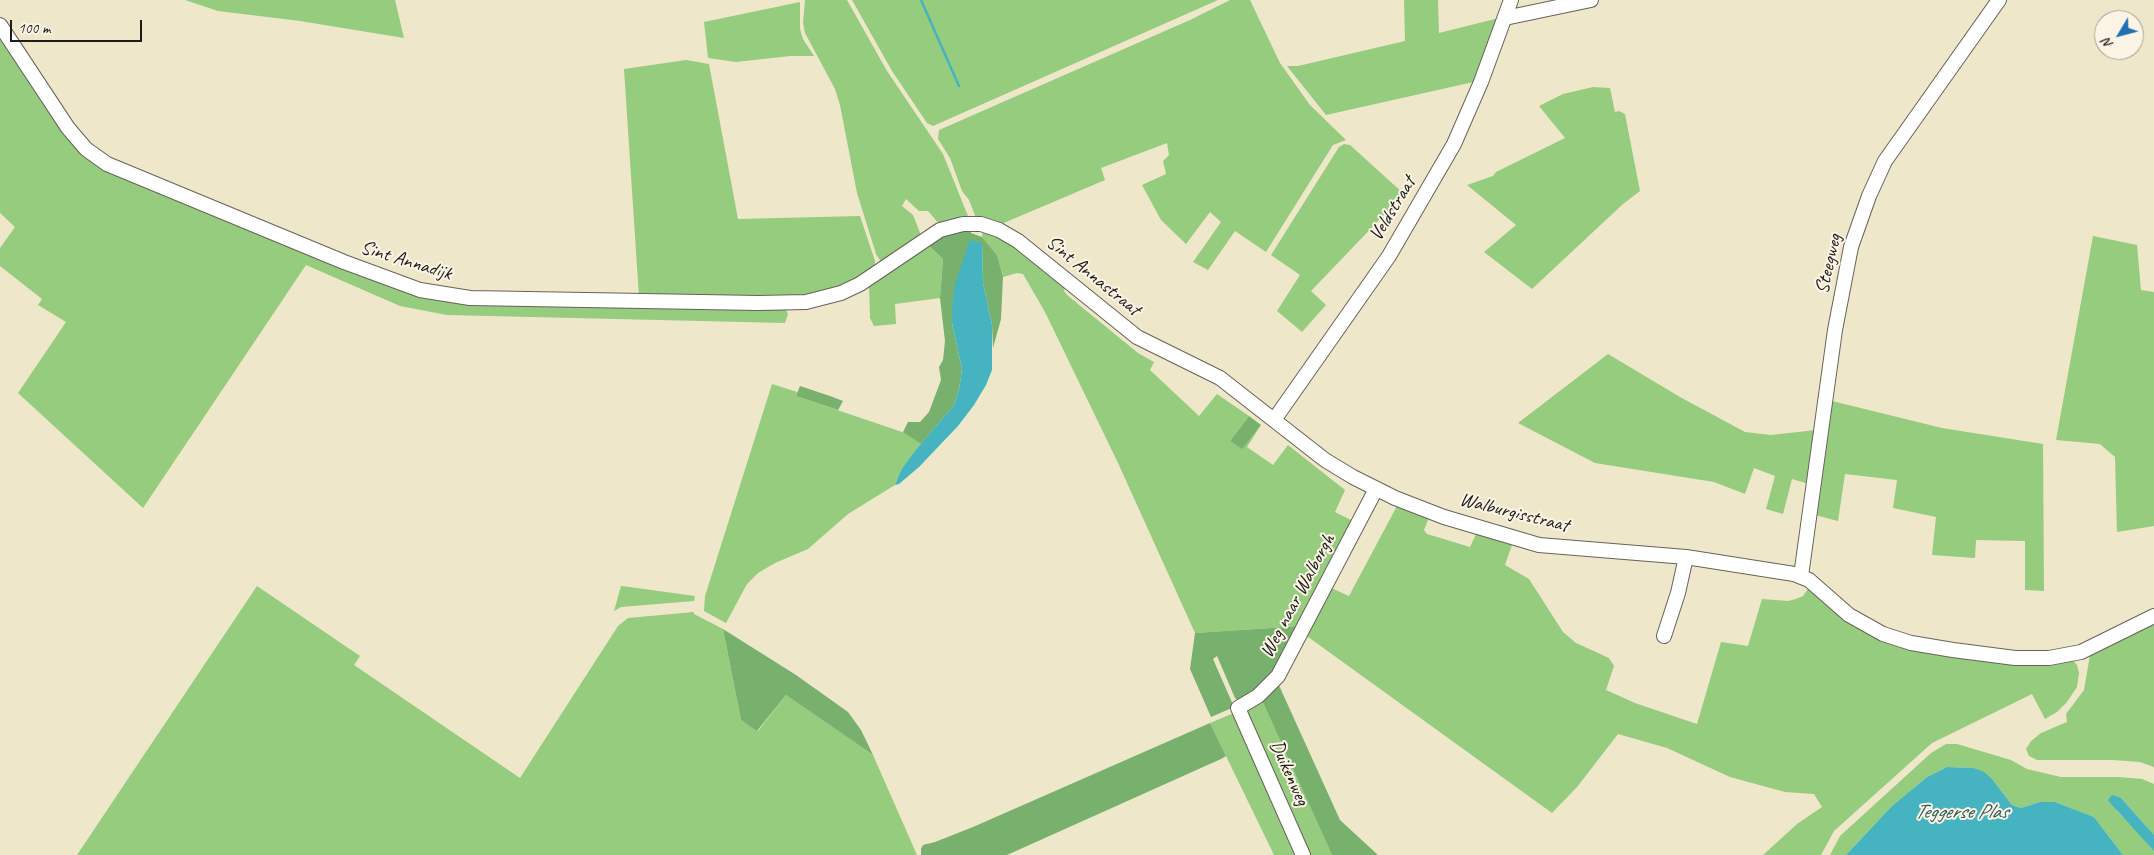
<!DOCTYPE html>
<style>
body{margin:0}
#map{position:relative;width:2154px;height:855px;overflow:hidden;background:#efe7c9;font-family:Caveat,sans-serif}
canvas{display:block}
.north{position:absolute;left:2094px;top:10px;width:50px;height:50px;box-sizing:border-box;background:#fcf5e5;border:1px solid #a29e95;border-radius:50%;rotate:233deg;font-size:14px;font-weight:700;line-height:20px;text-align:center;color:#1c1c1c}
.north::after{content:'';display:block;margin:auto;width:18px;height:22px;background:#1f6fb2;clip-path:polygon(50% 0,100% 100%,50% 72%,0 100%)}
.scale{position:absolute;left:10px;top:20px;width:132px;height:22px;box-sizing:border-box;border:2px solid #1c1c1c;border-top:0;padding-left:6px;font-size:15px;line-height:18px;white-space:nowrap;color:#1c1c1c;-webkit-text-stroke:4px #fcf5e5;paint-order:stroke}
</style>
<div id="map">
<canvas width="2154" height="855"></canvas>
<div class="north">N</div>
<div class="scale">100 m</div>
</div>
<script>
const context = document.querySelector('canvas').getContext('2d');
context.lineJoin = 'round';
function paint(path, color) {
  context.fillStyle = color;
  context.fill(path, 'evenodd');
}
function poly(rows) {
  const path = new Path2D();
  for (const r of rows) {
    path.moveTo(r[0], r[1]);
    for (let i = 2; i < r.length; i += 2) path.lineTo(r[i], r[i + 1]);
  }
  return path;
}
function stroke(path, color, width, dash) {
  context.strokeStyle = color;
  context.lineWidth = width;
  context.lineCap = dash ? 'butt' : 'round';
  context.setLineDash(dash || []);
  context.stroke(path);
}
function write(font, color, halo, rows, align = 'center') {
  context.font = font + ' Caveat,sans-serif';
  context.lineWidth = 4;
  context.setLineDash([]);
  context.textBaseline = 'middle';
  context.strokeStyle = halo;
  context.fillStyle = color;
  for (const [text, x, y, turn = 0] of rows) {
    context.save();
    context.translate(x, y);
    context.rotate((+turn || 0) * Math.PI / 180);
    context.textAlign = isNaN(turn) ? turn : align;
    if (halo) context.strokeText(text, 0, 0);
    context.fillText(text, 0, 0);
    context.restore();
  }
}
paint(poly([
 [185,0,395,0,404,38,300,21,218,11],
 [805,0,847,0,887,71,943,154,968,216,939,224,928,211,919,211,906,199,902,206,913,215,921,235,881,262,876,254,857,193,840,105,835,89,805,33,803,23],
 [852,0,1218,0,933,126,927,123,892,71],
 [1230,0,1250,0,1280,63,1310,105,1346,140,1333,145,1266,252,1235,231,1208,270,1193,262,1221,222,1210,212,1186,244,1161,220,1142,185,1166,174,1163,161,1169,155,1167,143,1101,168,1105,180,999,225,976,218,969,200,962,191,950,158,938,139,939,130,1190,20],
 [1404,0,1438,0,1439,33,1503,17,1478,81,1326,115,1287,66,1298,66,1405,41],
 [800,2,800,29,803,39,814,56,790,56,736,62,708,58,704,22],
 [0,36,77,147,279,240,406,293,439,300,785,308,788,314,785,323,447,315,400,306,306,265,143,508,18,393,66,322,38,305,42,299,0,266,0,248,15,227,0,213],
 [686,60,709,64,738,219,860,216,875,261,874,271,818,296,639,297,624,69],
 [1593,87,1610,88,1615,112,1619,111,1625,114,1640,191,1623,204,1532,289,1484,252,1516,225,1467,185,1493,176,1496,172,1565,138,1539,106,1563,94],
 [1344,144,1350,145,1404,194,1311,291,1326,305,1302,332,1277,311,1300,275,1271,255,1339,147],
 [983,231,1006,240,1065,284,1064,291,1067,295,1138,353,1154,362,1150,370,1199,416,1217,394,1249,416,1230,441,1242,448,1261,425,1247,447,1273,465,1288,445,1345,490,1335,512,1357,523,1302,626,1195,633,1118,463,1045,312,1023,274,1017,273,1003,277,997,255,982,237],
 [2093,236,2137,245,2141,290,2154,292,2154,526,2117,532,2115,457,2100,444,2056,440],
 [926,243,943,259,940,298,895,304,896,324,874,326,870,318,869,284],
 [1608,354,1680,397,1745,432,1771,435,1816,430,1809,484,1792,479,1783,514,1766,509,1775,476,1754,468,1745,494,1714,482,1595,463,1518,423],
 [772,384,797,392,796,396,908,434,921,444,901,470,895,485,848,514,808,549,775,563,758,573,747,584,726,623,704,611,705,596],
 [1828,400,1942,428,2043,444,2044,591,2025,590,2025,541,1976,540,1975,558,1932,555,1936,517,1893,508,1897,480,1845,474,1838,521,1811,514],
 [1397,506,1429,517,1424,530,1427,534,1470,547,1477,532,1513,542,1505,565,1529,579,1563,632,1576,643,1609,658,1614,666,1606,690,1635,703,1697,724,1721,642,1748,646,1762,599,1788,601,1796,599,1803,596,1810,586,1885,638,2072,659,2077,665,2079,673,2077,687,2067,702,2057,712,2045,719,2032,694,1932,743,1834,831,1821,855,1763,855,1797,824,1822,807,1814,794,1785,792,1730,777,1667,748,1618,734,1577,787,1552,813,1304,634,1329,587,1349,596],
 [257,586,360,656,354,665,520,778,618,626,628,618,694,612,694,614,723,629,741,720,758,731,786,695,873,755,917,855,77,855],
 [621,586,622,586,695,596,694,601,621,607,614,611],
 [2154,620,2154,767,2140,762,2113,760,2037,760,2029,756,2026,749,2031,741,2041,733,2067,722,2066,714,2084,690,2090,655],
 [1260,696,1332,855,1308,855,1244,710],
 [1234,713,1301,855,1274,855,1210,723],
 [1946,744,1957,744,2011,760,2027,769,2061,777,2119,777,2142,779,2154,784,2154,835,2121,798,2116,810,2149,844,2154,851,2154,855,2123,855,2094,817,2055,802,2040,802,2021,808,2012,805,1992,779,1974,768,1947,767,1927,777,1892,806,1846,855,1830,855,1840,836,1931,753]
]), '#95cc7e');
paint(poly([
 [971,229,971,233,982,237,997,255,1003,277,1001,319,993,348,992,325,983,283,982,244,952,323,962,369,959,390,954,405,921,444,903,432,908,422,920,422,929,412,941,380,939,367,943,360,945,341,940,298,943,259,926,243,932,239],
 [800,386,830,396,843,401,838,410,796,396],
 [1249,416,1261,425,1242,449,1230,441],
 [1302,626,1282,655,1265,683,1240,702,1235,698,1217,656,1213,659,1234,707,1211,717,1190,669,1195,633],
 [723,629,796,675,848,712,861,730,873,755,786,695,757,731,741,720],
 [1277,681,1340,820,1378,855,1332,855,1260,696],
 [1210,723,1226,756,1221,759,1007,855,921,855,921,849,923,845,935,842,973,827]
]), '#78b06d');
paint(poly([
 [970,240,982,243,983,283,992,325,992,370,986,385,974,405,958,426,919,467,899,484,895,485,901,470,915,451,954,405,959,390,962,369,952,323,952,306,955,284],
 [1947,767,1974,768,1984,772,1992,779,2012,805,2021,808,2040,802,2055,802,2094,817,2123,855,1846,855,1892,806,1927,777],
 [2112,795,2121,798,2154,835,2154,851,2111,804,2108,800]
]), '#45b4c0');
stroke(poly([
 [921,0,959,86]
]), '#45b4c0', 2.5);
const minor = poly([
 [1505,18,1591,0],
 [0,25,68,128,86,149,107,164,344,262,420,290,470,298,758,303,806,302,841,293,860,284,940,230,963,224,981,224,999,230,1018,241,1137,337,1220,378,1325,460,1353,477,1395,498,1444,517,1539,545,1686,557,1794,574,1809,580,1849,615,1883,634,1911,643,1953,650,2015,658,2049,658,2081,652,2154,616],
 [1274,420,1389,256,1454,144,1481,82,1511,0],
 [1801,576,1835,330,1851,247,1869,196,1885,161,1999,0],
 [1664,636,1678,593,1686,557],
 [1303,855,1238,708,1258,696,1278,676,1376,489]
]);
stroke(minor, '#666359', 16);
stroke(minor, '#fff', 14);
write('20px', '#1c1c1c', '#fcf5e5', [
 ["Veldstraat",1393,209,-59],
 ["Sint Annadijk",406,261,17],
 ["Steegweg",1829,264,-77],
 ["Sint Annastraat",1093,276,39],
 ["Walburgisstraat",1514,513,14],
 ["Weg naar Walborgh",1298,596,-62],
 ["Duikenweg",1289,773,66]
]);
write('italic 21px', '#2c595e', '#fcf5e5', [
 ["Teggerse Plas",1961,812]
]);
</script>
